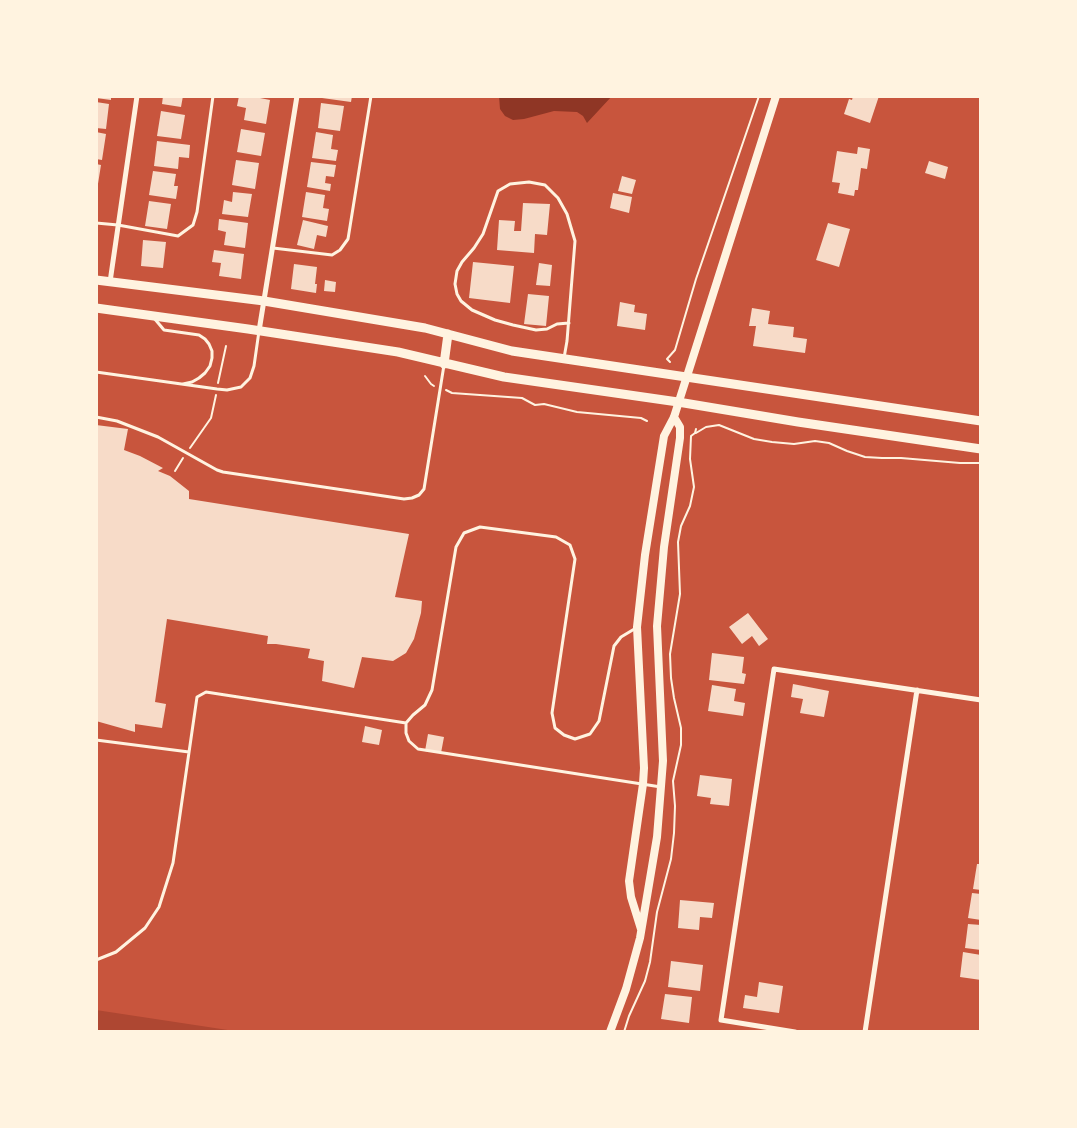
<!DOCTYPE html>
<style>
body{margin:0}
#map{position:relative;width:1077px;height:1128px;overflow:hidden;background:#c8553d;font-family:"Crimson Pro",serif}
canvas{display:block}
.frame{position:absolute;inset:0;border:98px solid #fff3e0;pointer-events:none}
</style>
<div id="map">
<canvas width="1077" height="1128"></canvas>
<div class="frame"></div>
</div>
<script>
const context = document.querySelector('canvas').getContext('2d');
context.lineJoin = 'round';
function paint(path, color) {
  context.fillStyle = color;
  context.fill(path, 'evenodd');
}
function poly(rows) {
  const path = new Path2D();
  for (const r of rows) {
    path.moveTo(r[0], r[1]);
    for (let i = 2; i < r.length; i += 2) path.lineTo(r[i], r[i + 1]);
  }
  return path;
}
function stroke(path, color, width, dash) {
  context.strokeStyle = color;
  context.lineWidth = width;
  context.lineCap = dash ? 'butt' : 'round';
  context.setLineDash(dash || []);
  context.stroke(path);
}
paint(poly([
 [96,1010,241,1032,96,1032]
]), '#ae4732');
paint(poly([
 [499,96,612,96,587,123,583,116,577,112,554,111,524,119,513,120,505,116,500,109]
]), '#8f3625');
paint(poly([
 [96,96,111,96,111,100,96,98],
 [163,96,183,96,181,107,162,104],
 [239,96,250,96,270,100,266,124,244,120,246,108,237,106],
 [322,96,352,96,351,102,322,98],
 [853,96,879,96,870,123,844,114,849,99,852,100],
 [96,102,109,104,106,129,96,128],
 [321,103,344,106,340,131,318,128],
 [161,111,185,115,181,139,157,136],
 [241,129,265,133,261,156,237,152],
 [96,132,106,134,102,160,96,159],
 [316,132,333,135,331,149,338,150,336,161,312,158],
 [157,141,190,145,189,158,179,157,178,169,154,166],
 [858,147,870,149,867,169,861,168,858,190,855,190,854,196,838,193,840,183,832,182,837,151,857,154],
 [236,160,259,163,255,189,232,185],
 [929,161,948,167,945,179,925,173],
 [311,162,336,165,334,177,326,176,325,183,331,184,330,191,307,187],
 [96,164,101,165,97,190,96,190],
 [153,171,176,174,174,186,178,186,176,199,149,195],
 [622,176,636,180,632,194,618,191],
 [233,192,252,194,248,217,222,214,224,200,232,202],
 [306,192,325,195,323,208,329,209,327,221,302,217],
 [613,193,632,197,629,213,610,208],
 [149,201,171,204,167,229,145,226],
 [523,203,550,204,547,235,535,234,534,253,497,250,499,220,515,221,514,231,521,231],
 [219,219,248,223,245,248,224,245,226,232,218,230],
 [303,220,328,226,326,237,317,235,314,249,297,245],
 [828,223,850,229,839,267,816,260],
 [143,240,166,242,163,268,141,266],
 [214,250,244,254,241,279,219,276,221,263,212,262],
 [473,262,514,266,510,303,469,298],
 [539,263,552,265,550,286,536,285],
 [294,264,317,267,315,284,317,284,316,293,291,289],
 [325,280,336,282,335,292,324,291],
 [528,294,549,296,546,326,524,324],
 [620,302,635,305,634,312,647,314,645,330,617,326],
 [752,308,770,311,768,324,794,327,793,337,807,339,805,353,753,346,756,326,749,326],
 [96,425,128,429,124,450,140,456,163,468,158,471,170,476,189,491,189,499,409,534,395,597,422,601,421,613,414,639,406,653,393,661,362,657,354,688,322,681,324,661,308,658,310,649,276,644,267,644,268,636,167,619,155,702,166,704,162,728,135,724,135,732,96,721],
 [748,613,768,639,759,646,752,636,742,644,729,627],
 [712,653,744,657,742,673,746,674,744,684,709,680],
 [793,684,829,691,824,717,800,713,803,699,791,697],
 [712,685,736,689,734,701,745,703,743,716,708,711],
 [365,726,382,730,379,745,362,742],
 [428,734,444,737,441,753,425,751],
 [700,775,732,779,729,806,710,804,711,798,697,796],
 [977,864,981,864,981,890,973,889],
 [972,893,981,894,981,920,968,918],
 [680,900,714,903,712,918,700,917,699,930,678,928],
 [968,924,981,925,981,950,965,948],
 [963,952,981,955,981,980,960,977],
 [671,961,703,965,700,991,668,987],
 [759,982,783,986,779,1013,743,1008,745,995,757,997],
 [665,994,692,997,689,1023,661,1019]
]), '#f7dbc8');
stroke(poly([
 [670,362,667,359,675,350,696,279,759,96],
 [425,376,431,384,434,386],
 [218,383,226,346],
 [446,390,452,393,522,398,535,405,544,404,577,412,641,418,647,421],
 [696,433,706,427,719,425,754,439,772,442,794,444,815,441,829,443,847,451,865,457,882,458,901,458,960,463,981,463],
 [190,448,211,418,216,395],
 [175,471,183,458],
 [624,1032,629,1016,645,981,650,962,657,912,671,859,674,833,675,806,673,781,681,745,681,728,674,698,671,678,670,654,680,594,678,542,681,526,690,506,694,487,690,459,691,436,695,433,696,429]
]), '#fff3e0', 2);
stroke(poly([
 [96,223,118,225,178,236,193,225,197,212,213,96],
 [273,248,332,255,340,250,348,239,371,96],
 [154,318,164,330,199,335,205,339,209,344,212,351,212,358,210,366,205,373,199,378,192,382,183,384],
 [564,358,567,341,575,241,567,214,558,198,545,185,529,182,510,184,498,191,483,234,474,248,462,262,457,271,455,284,457,294,461,301,472,310,495,320,513,325,536,330,547,329,557,324,569,323],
 [96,372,217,389,227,390,241,387,250,378,254,366,259,331],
 [96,417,117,421,158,437,217,470,223,472,404,499,412,498,419,495,424,489,444,365],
 [406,723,406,733,409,741,418,749,661,787],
 [96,740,189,752],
 [96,960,116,952,145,928,159,907,173,863,197,697,206,692,406,723,413,715,425,705,432,690,456,547,464,533,480,527,556,537,570,545,575,559,552,713,555,728,564,735,575,739,590,734,599,721,614,646,621,637,636,628]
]), '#fff3e0', 3);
stroke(poly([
 [110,282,137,96],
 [259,331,297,96],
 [795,1032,721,1020,774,669,981,700],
 [865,1032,917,690]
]), '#fff3e0', 5);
stroke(poly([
 [641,929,631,897,629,881,643,784,644,768,637,627,645,555,664,436,674,417,776,96],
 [610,1032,626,989,640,938,657,837,663,761,657,626,664,547,680,438,680,427,674,417]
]), '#fff3e0', 8);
stroke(poly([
 [96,280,264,301,425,328,512,351,981,421],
 [96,308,248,329,398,352,504,377,678,402,798,422,981,449],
 [444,364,448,334]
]), '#fff3e0', 9);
</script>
